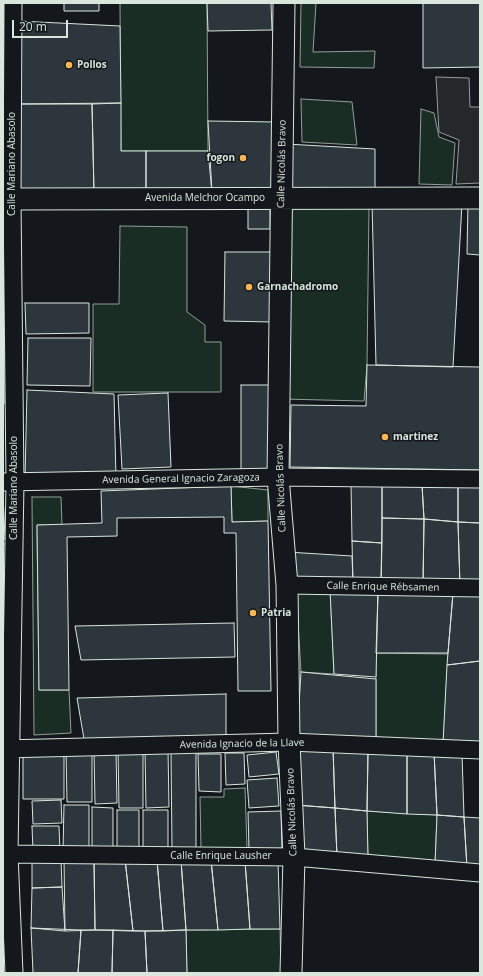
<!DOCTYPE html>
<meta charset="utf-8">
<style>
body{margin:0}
#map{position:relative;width:483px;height:976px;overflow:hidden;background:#14181c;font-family:"Open Sans",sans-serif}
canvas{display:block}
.frame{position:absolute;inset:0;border:4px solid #d8e6dc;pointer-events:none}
.scale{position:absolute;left:12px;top:20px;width:56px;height:18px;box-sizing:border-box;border:2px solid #d8e6dc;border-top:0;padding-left:5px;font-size:12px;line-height:14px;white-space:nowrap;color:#d8e6dc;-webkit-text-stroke:3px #14181c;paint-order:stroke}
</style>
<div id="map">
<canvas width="483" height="976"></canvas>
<div class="frame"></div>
<div class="scale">20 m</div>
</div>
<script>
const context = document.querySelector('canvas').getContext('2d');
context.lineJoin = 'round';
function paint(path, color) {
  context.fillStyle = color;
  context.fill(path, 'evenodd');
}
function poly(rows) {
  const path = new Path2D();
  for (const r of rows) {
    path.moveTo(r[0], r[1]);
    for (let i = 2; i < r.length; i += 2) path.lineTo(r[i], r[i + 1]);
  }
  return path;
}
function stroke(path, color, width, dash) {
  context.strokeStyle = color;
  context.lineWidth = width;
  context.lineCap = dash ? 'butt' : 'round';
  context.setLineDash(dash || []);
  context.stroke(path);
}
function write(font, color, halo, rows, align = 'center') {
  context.font = font + ' "Open Sans",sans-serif';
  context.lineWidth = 3;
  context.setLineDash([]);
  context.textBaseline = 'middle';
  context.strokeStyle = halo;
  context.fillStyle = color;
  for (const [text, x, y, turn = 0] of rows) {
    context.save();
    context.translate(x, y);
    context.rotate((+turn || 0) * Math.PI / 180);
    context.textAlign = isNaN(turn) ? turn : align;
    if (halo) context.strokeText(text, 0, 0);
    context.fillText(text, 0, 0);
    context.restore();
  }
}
const green = poly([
 [120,3,207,3,208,151,121,151,120,3],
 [301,3,316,3,313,52,375,51,374,68,300,67,301,3],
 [301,99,352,102,357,145,302,142,301,99],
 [421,109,434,113,439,137,455,143,452,185,419,184,421,109],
 [287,204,369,206,367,365,364,401,282,399,287,204],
 [120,226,187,227,187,312,205,325,205,342,221,342,221,392,93,392,93,304,119,304,120,226],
 [231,486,268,490,268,521,232,522,231,486],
 [32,497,61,497,62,525,37,525,39,690,69,690,71,733,34,735,32,497],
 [296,588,330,589,334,674,301,672,296,588],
 [376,653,448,654,443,744,376,740,376,653],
 [245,788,247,848,201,849,200,797,224,797,224,789,245,788],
 [367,811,437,815,435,865,368,859,367,811],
 [280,929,281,973,187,973,186,930,280,929]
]);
paint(green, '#1a2d24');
stroke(green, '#939e99', 1);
const parking = poly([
 [436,77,469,78,470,107,480,107,480,183,456,184,459,140,439,132,436,77]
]);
paint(parking, '#24282b');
stroke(parking, '#939e99', 1);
const building = poly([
 [64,3,99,3,99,11,64,11,64,3],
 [207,3,271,3,272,30,208,31,207,3],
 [423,3,480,3,480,67,423,68,423,3],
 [18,21,120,26,121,103,17,104,18,21],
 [121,103,121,151,146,151,146,191,94,193,92,104,121,103],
 [17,104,92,104,94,193,19,193,17,104],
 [208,121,276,122,278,194,212,193,208,121],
 [286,144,375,149,375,194,285,194,286,144],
 [146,151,208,151,212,193,146,191,146,151],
 [372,203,462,203,453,367,376,365,372,203],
 [468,203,480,203,480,255,467,254,468,203],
 [248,205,270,205,270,229,248,229,248,205],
 [225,252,273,252,272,322,224,321,225,252],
 [3,302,4,302,4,341,3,341,3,302],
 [25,303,89,303,89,333,26,334,25,303],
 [28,338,91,338,90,386,27,385,28,338],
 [3,345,5,345,5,403,3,403,3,345],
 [367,365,480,367,480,470,290,467,291,405,366,406,367,365],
 [241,385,275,385,275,474,241,473,241,385],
 [27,390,114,394,116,479,25,479,27,390],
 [168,393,171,467,122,469,118,395,168,393],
 [351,483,382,483,382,543,352,541,351,483],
 [382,483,422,485,424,519,382,518,382,483],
 [458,483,480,484,480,523,458,522,458,483],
 [422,485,458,486,458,522,424,519,422,485],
 [231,486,232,522,268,521,271,691,238,691,236,533,224,533,224,517,117,518,117,536,67,537,69,690,39,690,37,525,102,523,101,491,231,486],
 [3,493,5,539,3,540,3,493],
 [382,518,424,519,423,585,381,584,382,518],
 [424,519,458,522,460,586,423,585,424,519],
 [458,522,480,523,480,586,460,586,458,522],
 [352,541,382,543,381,584,353,583,352,541],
 [3,544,12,544,11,613,3,612,3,544],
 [287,552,352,556,353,583,290,582,287,552],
 [330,589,378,592,376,677,334,674,330,589],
 [378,592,453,593,448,653,376,653,378,592],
 [453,593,480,593,480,661,447,665,453,593],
 [234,623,235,657,81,660,75,626,234,623],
 [480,661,480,745,443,744,447,665,480,661],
 [301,672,376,679,376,740,297,738,301,672],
 [226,694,226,736,84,739,77,698,226,694],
 [292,745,333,748,335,808,296,805,292,745],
 [118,748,143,748,143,808,119,808,118,748],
 [333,748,368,752,367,811,335,808,333,748],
 [23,749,64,749,64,799,23,799,23,749],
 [66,750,92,750,92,802,67,802,66,750],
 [116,750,117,803,95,804,94,751,116,750],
 [145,750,168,750,169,807,146,808,145,750],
 [171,752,196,752,196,849,172,849,171,752],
 [276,752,279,774,249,777,247,755,276,752],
 [368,752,407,752,407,814,367,811,368,752],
 [407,752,434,752,437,815,407,814,407,752],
 [434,752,462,753,464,817,437,815,434,752],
 [225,753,244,753,245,784,226,785,225,753],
 [198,754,221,754,221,792,199,791,198,754],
 [277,778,279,806,249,808,247,780,277,778],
 [61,800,62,823,33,824,32,801,61,800],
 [64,805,89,805,89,850,63,850,64,805],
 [296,805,335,808,337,857,300,854,296,805],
 [92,807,113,808,113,851,92,851,92,807],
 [335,808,367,811,368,859,337,857,335,808],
 [117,810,139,810,139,852,117,852,117,810],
 [143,810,168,810,168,852,143,852,143,810],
 [281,811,282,850,249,850,248,812,281,811],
 [437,815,464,817,467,868,435,865,437,815],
 [464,817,480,818,480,869,467,868,464,817],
 [32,826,59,826,60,851,33,851,32,826],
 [32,858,61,858,62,887,32,888,32,858],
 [125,859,133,931,95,930,94,860,125,859],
 [125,859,157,860,163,931,133,931,125,859],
 [64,860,94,860,95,930,65,931,64,860],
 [157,860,181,860,186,930,163,931,157,860],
 [181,860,211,860,218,930,186,930,181,860],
 [211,860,245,861,250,929,218,930,211,860],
 [245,861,278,861,280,929,250,929,245,861],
 [62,887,65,931,31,928,32,888,62,887],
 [31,928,81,930,78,973,33,973,31,928],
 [81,930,113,930,112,973,78,973,81,930],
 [113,930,145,931,147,973,112,973,113,930],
 [186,930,187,973,147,973,145,931,186,930],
 [9,934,11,973,3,973,3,935,9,934]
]);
paint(building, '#2c363c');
stroke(building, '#d8e6dc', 1);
const minor = poly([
 [13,3,12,199,15,482,9,854,14,973],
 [3,482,278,477,480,479],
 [287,585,480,588],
 [3,749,289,742,480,750],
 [9,854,294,857,480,873]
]);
const tertiary = poly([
 [284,3,278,477,287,585,289,742,294,857,291,973],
 [3,199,480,198]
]);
stroke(minor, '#d8e6dc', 19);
stroke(tertiary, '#d8e6dc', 23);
stroke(minor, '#14181c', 17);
stroke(tertiary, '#14181c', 21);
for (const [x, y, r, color] of [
 [69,65,4,"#ffb74d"],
 [243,158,4,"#ffb74d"],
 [249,287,4,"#ffb74d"],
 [385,437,4,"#ffb74d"],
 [253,613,4,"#ffb74d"]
]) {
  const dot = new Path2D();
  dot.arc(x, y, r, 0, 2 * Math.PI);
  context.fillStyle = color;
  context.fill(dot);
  stroke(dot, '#14181c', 1.5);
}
write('bold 10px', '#d8e6dc', '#14181c', [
 ["Pollos",77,65],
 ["fogon",235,158,"right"],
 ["Garnachadromo",257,287],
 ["martinez",393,437],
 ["Patria",261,613]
], 'left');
write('10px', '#d8e6dc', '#14181c', [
 ["Calle Mariano Abasolo",12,164,-90],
 ["Calle Nicolás Bravo",282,164,-89],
 ["Avenida Melchor Ocampo",205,198],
 ["Avenida General Ignacio Zaragoza",181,479,-1],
 ["Calle Mariano Abasolo",14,488,-90],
 ["Calle Nicolás Bravo",281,488,-92],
 ["Calle Enrique Rébsamen",383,587,1],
 ["Avenida Ignacio de la Llave",242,744,-1],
 ["Calle Nicolás Bravo",292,812,-92],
 ["Calle Enrique Lausher",221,856]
]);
</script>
